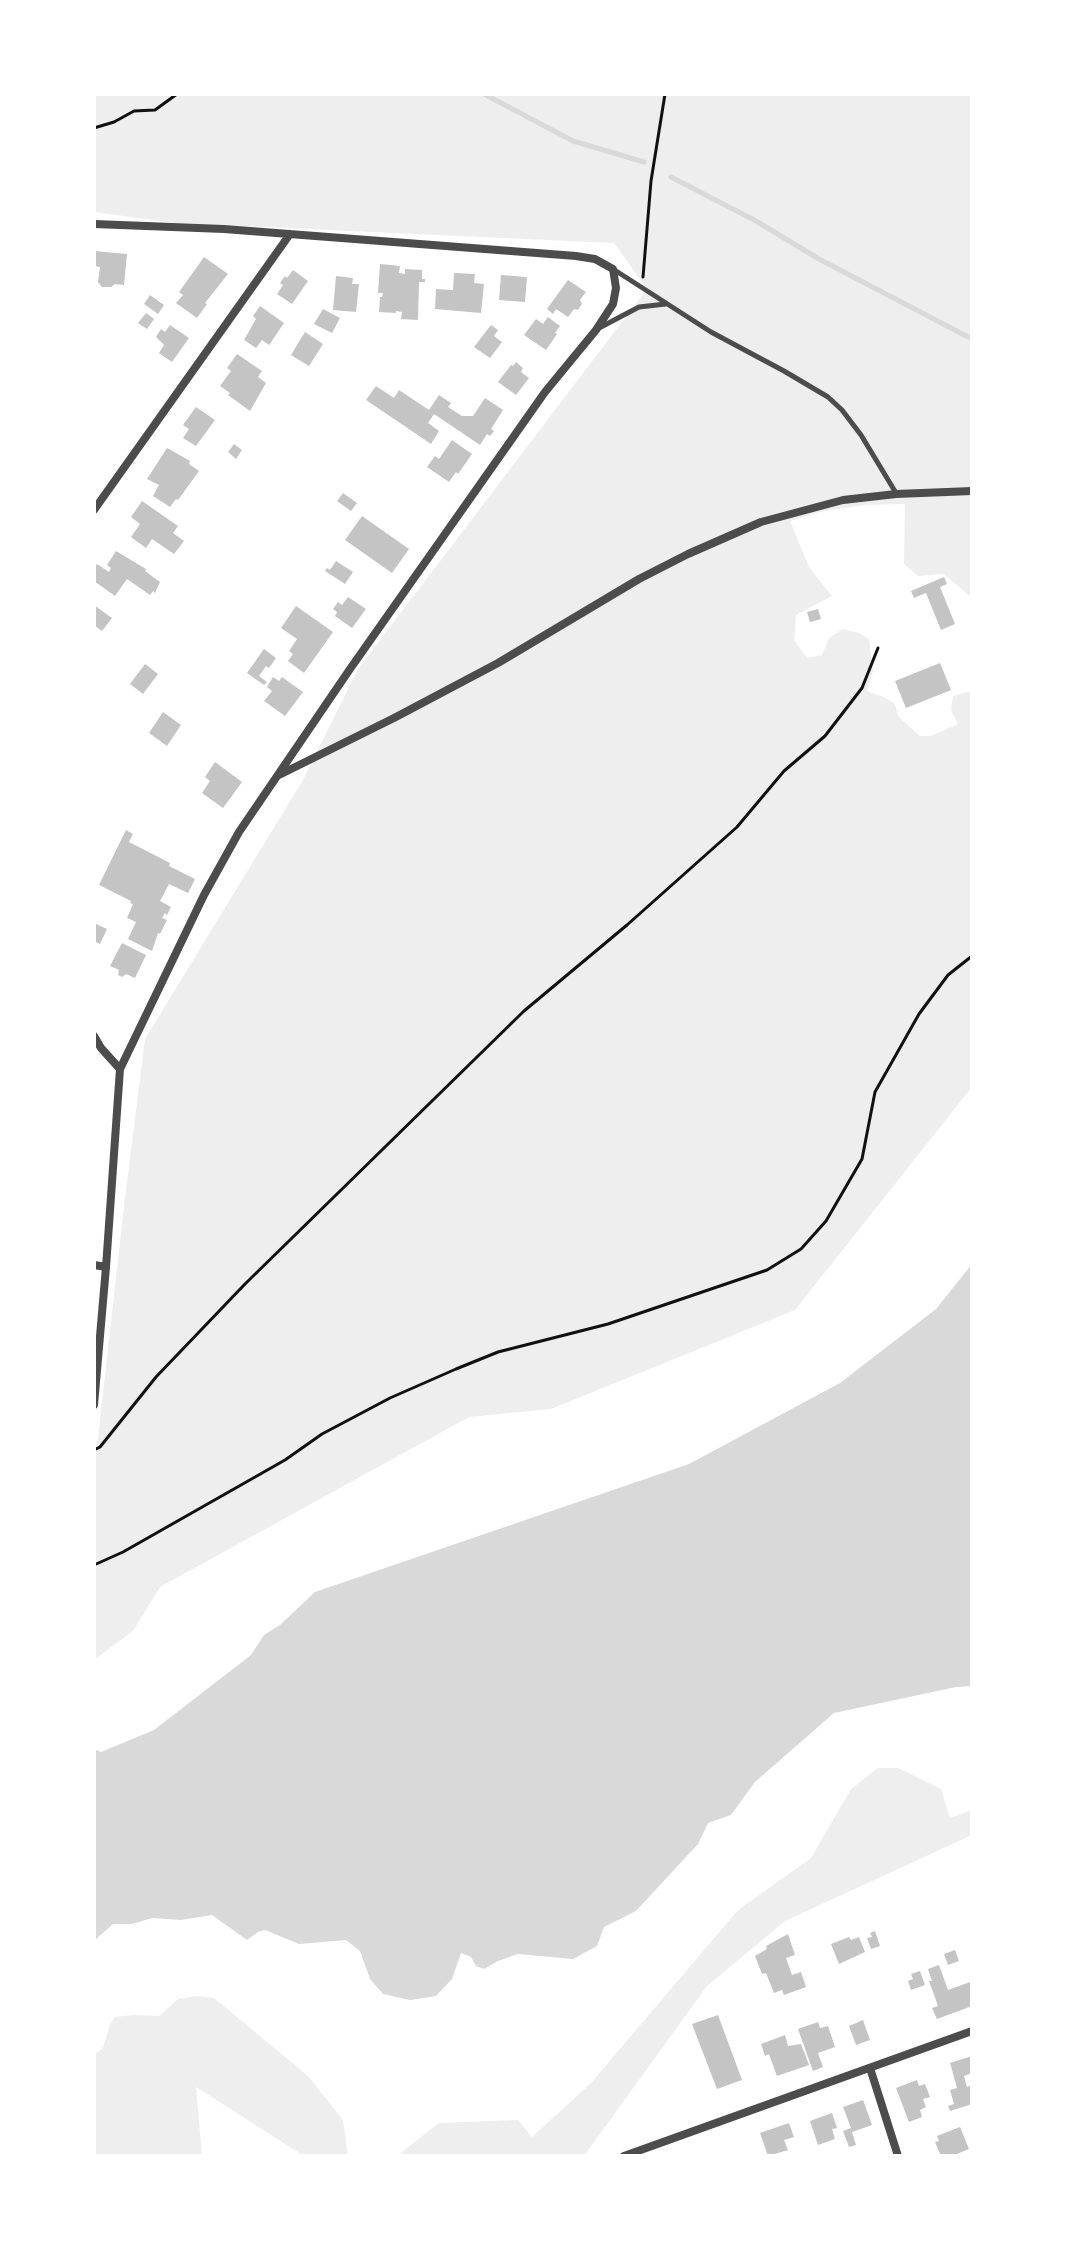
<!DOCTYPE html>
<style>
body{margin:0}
#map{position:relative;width:1066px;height:2250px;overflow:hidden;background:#fff;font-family:"Exo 2",sans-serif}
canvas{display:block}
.frame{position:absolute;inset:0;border:96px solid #fff;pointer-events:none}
</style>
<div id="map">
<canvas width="1066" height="2250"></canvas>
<div class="frame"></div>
</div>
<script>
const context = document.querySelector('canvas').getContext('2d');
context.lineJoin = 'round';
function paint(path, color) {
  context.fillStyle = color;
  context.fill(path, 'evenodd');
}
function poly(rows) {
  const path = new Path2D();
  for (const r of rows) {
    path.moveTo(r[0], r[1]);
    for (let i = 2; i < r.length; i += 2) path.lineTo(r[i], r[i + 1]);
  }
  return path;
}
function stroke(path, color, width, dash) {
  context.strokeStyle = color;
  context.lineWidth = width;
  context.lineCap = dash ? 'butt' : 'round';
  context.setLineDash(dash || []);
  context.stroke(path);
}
paint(poly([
 [94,94,972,94,972,598,944,574,918,576,904,564,905,504,865,505,820,512,790,521,809,567,832,596,796,615,794,640,807,658,822,655,829,638,843,629,859,633,869,639,873,671,867,691,886,698,895,704,898,716,920,736,931,736,958,724,951,710,953,696,972,691,972,1087,795,1310,551,1409,469,1417,160,1587,133,1631,94,1660,94,1571,97,1566,94,1563,94,1473,125,1198,145,1039,303,780,358,669,647,289,614,243,175,223,94,212],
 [878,1768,898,1768,941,1789,950,1818,972,1810,972,1835,785,1921,707,1986,584,2156,397,2156,439,2123,518,2120,532,2137,591,2083,738,1910,811,1858,851,1789],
 [196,1996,214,1998,308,2076,343,2120,348,2156,304,2156,196,2087,202,2156,94,2156,94,2055,103,2048,110,2024,115,2017,133,2015,159,2016,178,1999]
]), '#eee');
paint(poly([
 [972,1264,972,1686,956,1687,834,1713,755,1782,731,1815,708,1823,698,1844,636,1911,604,1927,597,1946,573,1959,518,1954,498,1961,484,1969,476,1966,471,1957,461,1953,452,1979,436,1996,410,2000,383,1994,370,1979,360,1951,346,1940,299,1944,265,1930,258,1932,247,1940,212,1915,181,1920,152,1918,132,1924,113,1924,94,1941,94,1749,101,1752,154,1730,251,1655,264,1635,280,1625,315,1592,689,1464,840,1383,936,1309]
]), '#d9d9d9');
stroke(poly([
 [484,94,573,141,644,162],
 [671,177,756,221,819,259,972,339]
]), '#d9d9d9', 5);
paint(poly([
 [94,251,127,254,124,285,115,284,111,287,102,287,98,282,100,267,94,266],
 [204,257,228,274,205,303,207,304,197,318,176,303,183,295,179,292],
 [380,264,400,266,399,273,405,274,405,269,422,270,422,279,425,279,425,282,419,282,418,320,401,319,402,312,396,311,396,313,379,312,380,297,382,297,383,293,378,293],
 [293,270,308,281,292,304,277,294,283,285,280,283,285,276,287,278],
 [454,273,475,274,474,283,484,284,481,313,435,309,436,289,453,290],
 [501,275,527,277,525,302,499,300],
 [336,276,353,278,352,284,359,284,356,312,333,310],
 [568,280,586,292,580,300,582,304,578,310,574,309,568,317,556,309,553,314,547,309],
 [150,295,164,305,158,314,144,304],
 [260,306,284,323,269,345,262,340,256,348,244,340,256,319,253,316],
 [323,309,340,318,332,333,314,324],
 [146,313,154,319,147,329,138,323],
 [548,317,560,326,555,333,557,334,546,350,524,335,536,319,543,324],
 [170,325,189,338,172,362,159,353,164,345,156,337,161,329,165,332],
 [491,325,498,330,494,336,502,342,490,358,474,347],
 [305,332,323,344,309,366,291,355],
 [237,354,262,371,258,377,266,383,250,411,228,395,230,393,220,386,231,371,227,368],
 [516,362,523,368,521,372,529,378,516,395,498,382,511,365,513,366],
 [376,386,394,398,399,390,429,410,439,395,451,403,448,407,462,416,473,416,485,398,503,410,491,429,494,431,490,436,487,434,480,445,434,414,428,423,439,431,431,444,366,400],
 [196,407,215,420,196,446,183,438,189,429,183,425],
 [452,440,472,454,458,474,456,472,449,482,427,467,435,456,439,459],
 [234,444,242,450,236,459,228,452],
 [167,448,190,461,189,464,199,471,178,500,176,499,170,507,153,496,159,485,147,479],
 [343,493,357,503,351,511,337,501],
 [142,501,178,526,173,533,184,541,174,554,152,539,146,548,131,537,140,524,131,517],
 [362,516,409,549,392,573,345,540],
 [116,551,146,569,145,571,160,582,155,593,153,591,150,595,127,579,115,596,94,581,94,568,97,564,109,572,111,568,107,565],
 [336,561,353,572,345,584,325,571,327,568,330,570],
 [944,577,947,584,940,587,955,624,941,630,926,593,914,598,911,591],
 [348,597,366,609,352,628,335,616,337,612,333,609,338,602,342,605],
 [94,605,112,618,102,631,94,625],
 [296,606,333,632,304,673,288,661,293,654,289,651,297,639,281,628],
 [818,609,821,619,810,622,807,612],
 [264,649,276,658,269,668,266,666,259,676,267,682,264,685,247,673],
 [940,663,951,690,906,708,895,681],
 [145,664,158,674,143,694,130,684],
 [273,677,279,681,282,677,303,692,285,716,264,701,272,691,267,687],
 [163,712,181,725,167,746,149,733],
 [215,762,242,782,223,808,202,793,210,781,205,777],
 [126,830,133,834,129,842,170,863,169,866,195,879,188,893,169,884,160,901,171,907,167,915,165,913,162,918,167,920,160,934,158,933,152,951,128,939,136,922,127,918,133,904,130,903,131,901,99,885],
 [94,923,107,929,100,944,94,941],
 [122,943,146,955,135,978,126,974,122,977,118,975,119,970,110,966],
 [875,1931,880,1946,871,1949,867,1938,872,1937,870,1933],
 [788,1934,795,1955,786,1958,792,1975,801,1972,806,1987,784,1995,782,1990,774,1993,766,1973,762,1974,755,1956,767,1949,766,1946],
 [849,1937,851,1940,859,1937,865,1952,839,1964,831,1944],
 [955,1950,959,1961,948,1965,944,1954],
 [939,1965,948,1990,970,1982,972,2006,937,2019,932,2008,938,2006,929,1981,932,1981,928,1969],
 [920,1971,925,1985,911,1990,908,1981,913,1979,911,1974],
 [718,2015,742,2080,717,2089,692,2024],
 [863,2020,870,2040,856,2045,849,2026],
 [818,2022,820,2028,828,2026,835,2047,818,2053,823,2067,813,2071,798,2029],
 [785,2035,788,2046,801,2044,809,2065,777,2076,769,2054,765,2056,761,2044],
 [972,2056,972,2073,964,2076,967,2087,972,2085,972,2104,950,2111,948,2106,954,2104,950,2090,957,2088,950,2063],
 [917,2080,919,2086,925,2084,930,2097,923,2099,926,2107,920,2110,922,2117,909,2122,896,2088],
 [863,2100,872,2125,852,2132,856,2145,849,2147,843,2131,851,2128,843,2107],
 [832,2113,837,2128,832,2129,835,2139,818,2145,810,2121],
 [789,2123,794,2137,784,2140,788,2150,768,2156,760,2133],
 [960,2127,969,2149,952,2156,941,2156,935,2142,939,2141,937,2136]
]), '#c4c4c4');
stroke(poly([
 [94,128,114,122,134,111,155,110,177,94],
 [643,277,651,181,665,94],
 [94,1450,100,1447,156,1377,245,1284,524,1011,627,925,737,827,784,771,825,736,862,688,878,648],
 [94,1565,123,1552,285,1460,322,1434,390,1398,456,1369,498,1352,608,1324,767,1270,801,1249,826,1221,862,1159,875,1092,919,1014,948,975,972,956]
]), '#111', 3);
stroke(poly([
 [613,269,711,332,784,371,828,397,842,410,861,435,896,493],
 [601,327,639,307,666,304]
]), '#4c4c4c', 5);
stroke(poly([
 [94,224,224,229,576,256,595,259,613,269,616,288,613,304,596,330,545,392,350,669,239,832,204,895,120,1069,106,1267,94,1405],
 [94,510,290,234],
 [279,775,394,718,498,663,639,579,688,554,761,522,843,500,896,494,972,491],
 [94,1036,101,1048,120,1069],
 [94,1265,106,1267],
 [870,2068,898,2156],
 [624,2156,972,2031]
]), '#4c4c4c', 8);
</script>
